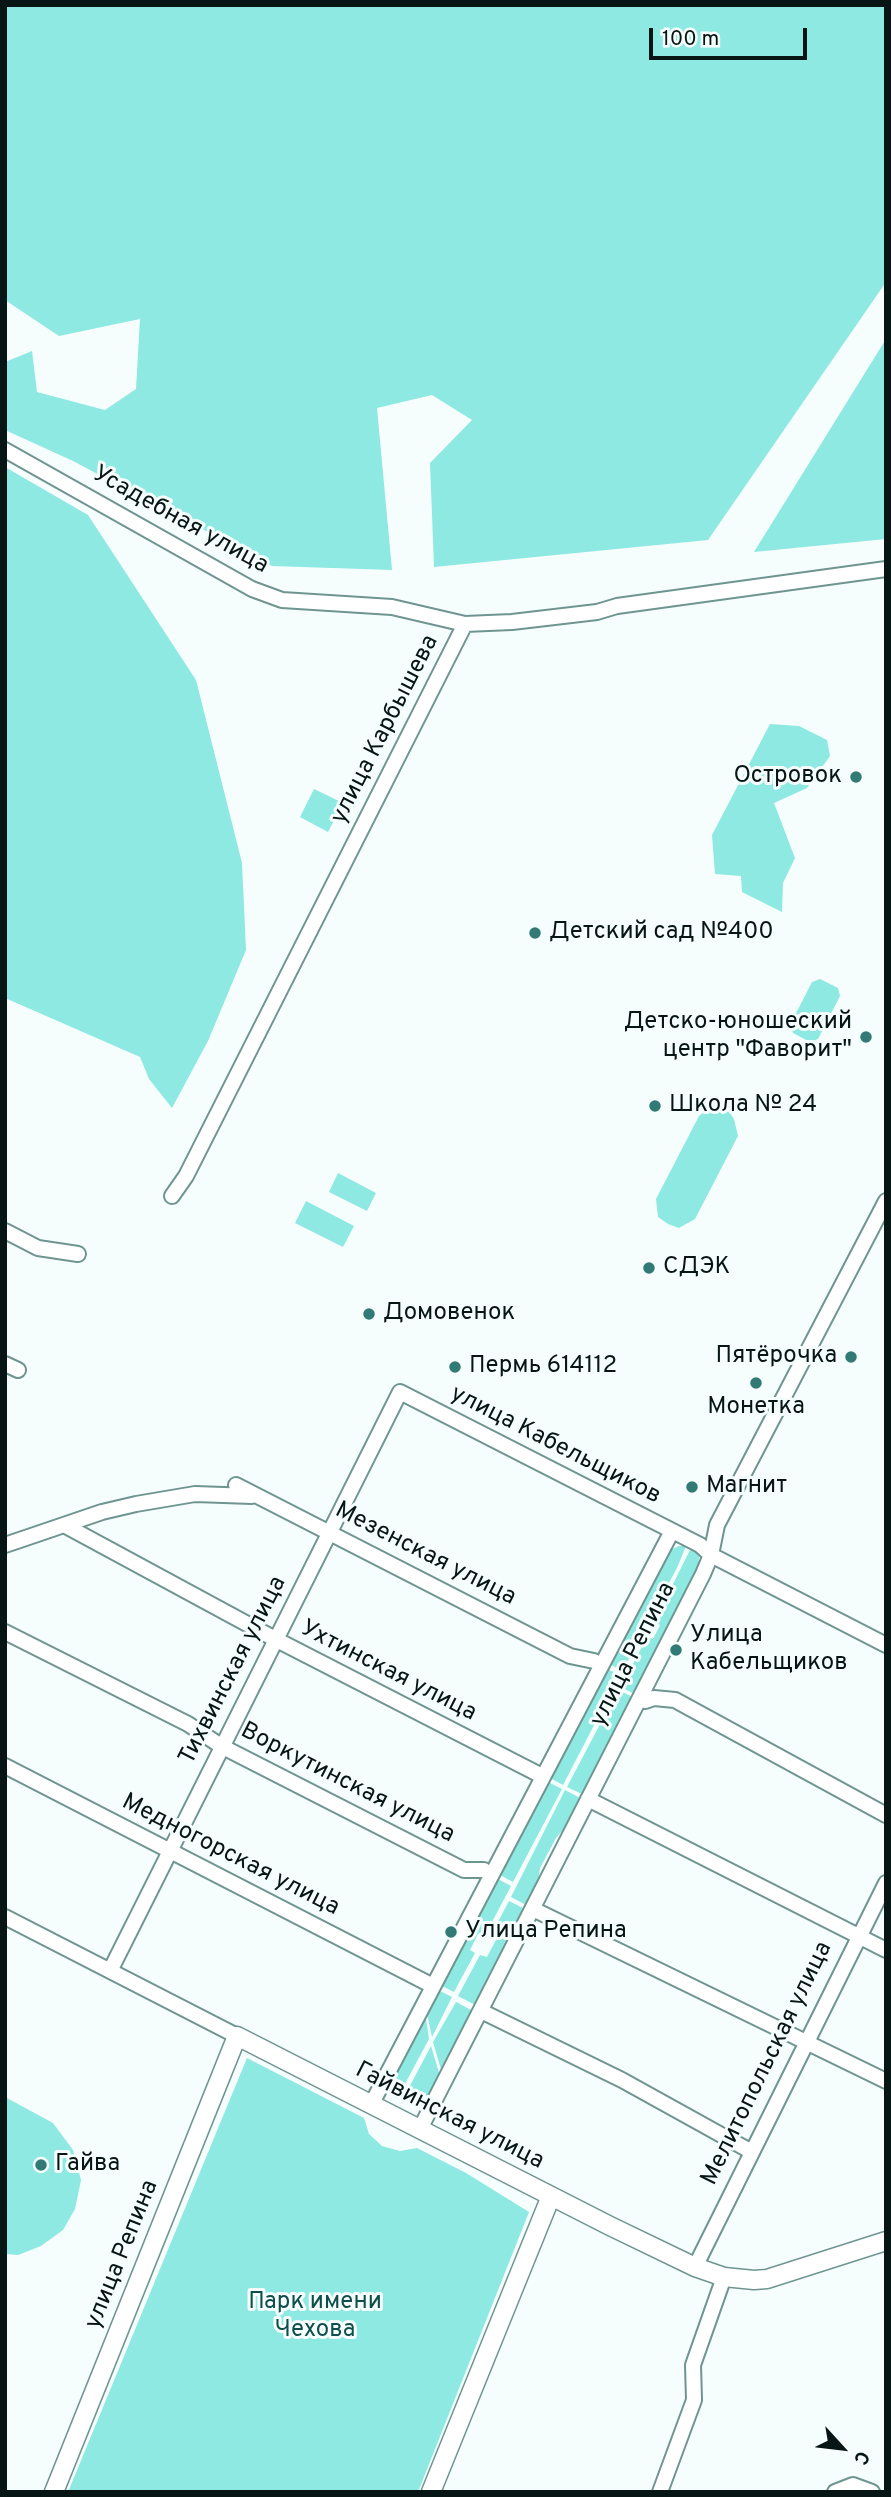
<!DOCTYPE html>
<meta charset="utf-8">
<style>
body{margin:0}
#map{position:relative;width:891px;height:2497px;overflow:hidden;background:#f6fefd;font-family:Overpass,sans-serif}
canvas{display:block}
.frame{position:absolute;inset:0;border:7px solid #071615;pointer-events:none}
.north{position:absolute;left:807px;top:2413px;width:70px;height:70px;-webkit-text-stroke:5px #f6fefd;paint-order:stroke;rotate:117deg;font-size:19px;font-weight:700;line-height:28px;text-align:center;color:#071615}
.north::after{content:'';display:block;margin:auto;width:24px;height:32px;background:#071615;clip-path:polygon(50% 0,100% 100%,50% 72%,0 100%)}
.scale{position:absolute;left:649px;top:28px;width:158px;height:32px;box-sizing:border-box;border:4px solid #071615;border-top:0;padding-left:9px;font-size:21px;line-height:24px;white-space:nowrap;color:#071615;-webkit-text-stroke:5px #f6fefd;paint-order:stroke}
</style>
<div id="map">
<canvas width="891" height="2497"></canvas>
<div class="frame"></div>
<div class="north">С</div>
<div class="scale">100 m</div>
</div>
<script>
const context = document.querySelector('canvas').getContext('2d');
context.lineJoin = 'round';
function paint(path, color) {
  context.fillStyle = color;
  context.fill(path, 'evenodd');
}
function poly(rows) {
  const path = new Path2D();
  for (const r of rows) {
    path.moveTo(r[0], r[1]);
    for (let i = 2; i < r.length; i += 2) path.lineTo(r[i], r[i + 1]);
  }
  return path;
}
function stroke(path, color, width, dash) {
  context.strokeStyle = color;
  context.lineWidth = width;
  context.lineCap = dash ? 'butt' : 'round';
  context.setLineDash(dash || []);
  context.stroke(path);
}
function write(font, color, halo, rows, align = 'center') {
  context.font = font + ' Overpass,sans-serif';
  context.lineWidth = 6;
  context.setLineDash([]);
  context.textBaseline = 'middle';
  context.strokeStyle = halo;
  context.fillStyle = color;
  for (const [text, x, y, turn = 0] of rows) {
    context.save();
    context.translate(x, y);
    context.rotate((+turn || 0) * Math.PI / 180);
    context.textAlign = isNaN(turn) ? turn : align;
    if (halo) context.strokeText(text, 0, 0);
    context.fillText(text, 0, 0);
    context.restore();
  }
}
paint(poly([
 [5,5,886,5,886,282,708,540,434,567,430,463,472,420,432,395,377,408,392,570,272,566,73,461,5,430,5,362,32,351,37,392,105,410,136,389,140,319,59,336,5,300],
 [886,339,886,539,754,552],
 [5,467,88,515,196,680,242,863,246,950,208,1041,172,1108,149,1079,140,1057,5,998],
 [770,724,799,726,827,740,830,756,807,788,774,803,795,858,783,883,782,912,742,892,741,876,715,874,712,835],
 [314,789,343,803,328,832,300,817],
 [820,979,838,988,840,996,818,1039,810,1042,793,1033,790,1025,812,982],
 [722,1108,730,1113,734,1119,738,1136,695,1219,679,1228,668,1224,658,1217,656,1199,699,1116,705,1111],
 [338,1173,376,1193,367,1211,329,1192],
 [306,1201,354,1226,343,1247,295,1223],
 [679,1546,686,1546,677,1568,649,1620,642,1617,633,1637,638,1640,623,1671,609,1664,670,1550],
 [691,1548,699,1556,698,1571,634,1694,621,1687,647,1637,653,1639,660,1625,654,1622],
 [607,1669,620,1675,563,1785,550,1778],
 [618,1690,633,1697,584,1795,567,1787],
 [548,1782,562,1789,513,1882,500,1875],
 [565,1790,582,1799,570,1822,556,1838,540,1868,538,1883,528,1906,511,1897],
 [498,1879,511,1886,484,1937,478,1934,470,1950,475,1953,454,1992,442,1986],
 [509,1901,525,1909,477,2006,458,1996,480,1955,487,1957,497,1938,491,1935],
 [440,1991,452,1997,432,2037,427,2014],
 [456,2002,473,2011,442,2073,433,2042],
 [426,2018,429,2039,399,2095,388,2089],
 [431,2046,440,2076,426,2103,420,2107,404,2097],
 [247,2058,364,2118,369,2134,382,2146,400,2151,417,2148,466,2173,529,2212,418,2492,68,2492],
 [5,2097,53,2123,73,2150,81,2180,75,2209,63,2230,41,2246,18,2255,5,2254]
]), '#8de9e1');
const minor = poly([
 [5,450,252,589,282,600,392,607,465,624,512,622,597,612,617,606,886,569],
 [172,1196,186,1176,465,624],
 [5,1231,38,1248,78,1254],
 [5,1364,18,1370],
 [236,1485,570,1656,594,1661],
 [66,1526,275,1639,542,1776],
 [5,1545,102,1512,136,1504,195,1494,252,1496],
 [5,1632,188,1724,221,1746,464,1870,484,1870],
 [645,1701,654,1698,675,1700,886,1815],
 [5,1766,433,1986],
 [588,1799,886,1950],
 [539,1912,886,2081],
 [5,1917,237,2036],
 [110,1971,400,1392,700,1545,711,1555,886,1645],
 [481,2011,622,2080,752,2152],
 [371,2105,672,1531],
 [420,2129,703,1574,711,1555,717,1525,886,1201],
 [695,2267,886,1883],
 [660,2492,694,2400,693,2365,724,2277],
 [835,2492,853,2485,872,2492]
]);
const major = poly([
 [54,2492,237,2036,610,2226,695,2267,724,2277,754,2280,767,2279,886,2241],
 [431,2492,551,2196]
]);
stroke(minor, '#6f9591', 18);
stroke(major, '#6f9591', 21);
stroke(minor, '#fff', 14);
stroke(major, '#fff', 18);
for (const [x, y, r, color] of [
 [856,777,7,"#327a75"],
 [535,933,7,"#327a75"],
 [866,1037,7,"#327a75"],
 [655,1106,7,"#327a75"],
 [649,1268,7,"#327a75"],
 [369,1314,7,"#327a75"],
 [851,1357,7,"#327a75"],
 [455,1367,7,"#327a75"],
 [756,1383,7,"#327a75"],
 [692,1487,7,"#327a75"],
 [676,1650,7,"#327a75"],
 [451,1932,7,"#327a75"],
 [41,2165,7,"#327a75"]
]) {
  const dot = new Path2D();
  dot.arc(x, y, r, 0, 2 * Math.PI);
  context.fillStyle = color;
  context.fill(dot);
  stroke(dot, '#f6fefd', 2.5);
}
write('24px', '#071615', '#f6fefd', [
 ["Усадебная улица",180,521,29],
 ["улица Карбышева",386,730,-63],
 ["улица Кабельщиков",555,1446,27],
 ["Мезенская улица",425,1555,27],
 ["улица Репина",634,1655,-63],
 ["Тихвинская улица",234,1671,-63],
 ["Ухтинская улица",388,1672,27],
 ["Воркутинская улица",347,1784,27],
 ["Медногорская улица",230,1856,27],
 ["Мелитопольская улица",768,2064,-64],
 ["Гайвинская улица",449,2117,27],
 ["улица Репина",123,2255,-68]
]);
write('24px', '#071615', '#f6fefd', [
 ["Островок",842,777,"right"],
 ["Детский сад №400",549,933],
 ["Детско-юношеский",852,1023,"right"],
 ["центр \"Фаворит\"",852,1051,"right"],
 ["Школа № 24",669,1106],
 ["СДЭК",663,1268],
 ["Домовенок",383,1314],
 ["Пятёрочка",837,1357,"right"],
 ["Пермь 614112",469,1367],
 ["Монетка",756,1408,"center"],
 ["Магнит",706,1487],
 ["Улица",690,1636],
 ["Кабельщиков",690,1664],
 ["Улица Репина",465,1932],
 ["Гайва",55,2165]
], 'left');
write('24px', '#0f4e4a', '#f6fefd', [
 ["Парк имени",315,2303],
 ["Чехова",315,2331]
]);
</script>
